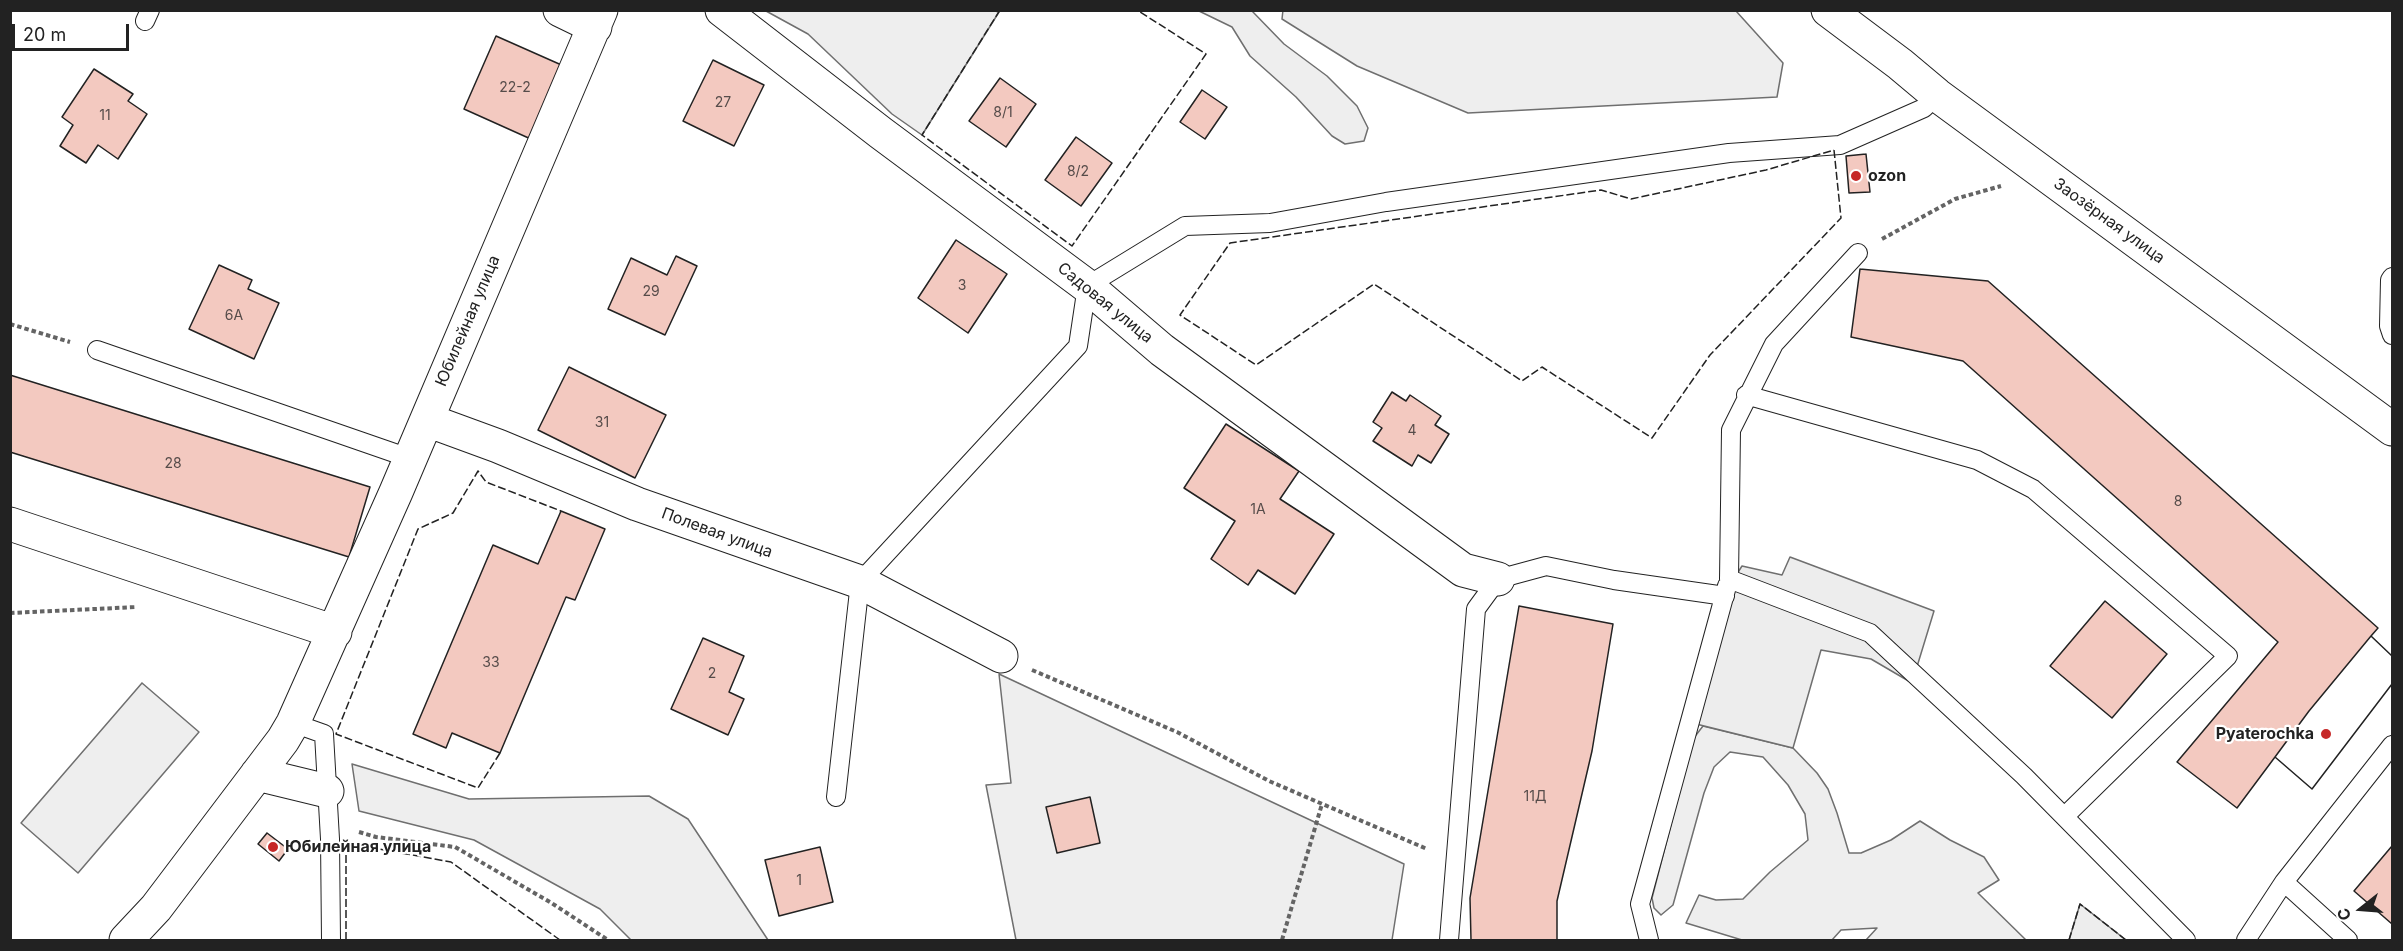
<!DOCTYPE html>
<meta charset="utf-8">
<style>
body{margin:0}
#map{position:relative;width:2403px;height:951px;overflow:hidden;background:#fff;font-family:Inter,sans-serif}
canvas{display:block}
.frame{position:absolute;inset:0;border:12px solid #222;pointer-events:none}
.north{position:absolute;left:2331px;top:879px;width:60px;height:60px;-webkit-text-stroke:4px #fff;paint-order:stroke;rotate:253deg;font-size:16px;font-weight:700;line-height:24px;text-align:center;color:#222}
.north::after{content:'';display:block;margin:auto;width:21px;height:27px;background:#222;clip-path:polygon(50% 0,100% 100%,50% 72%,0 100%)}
.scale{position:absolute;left:12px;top:24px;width:117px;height:27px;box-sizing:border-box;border:3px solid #222;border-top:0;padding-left:8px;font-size:18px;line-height:21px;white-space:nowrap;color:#222;-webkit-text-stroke:4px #fff;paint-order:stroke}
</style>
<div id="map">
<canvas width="2403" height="951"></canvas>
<div class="frame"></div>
<div class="north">С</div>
<div class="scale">20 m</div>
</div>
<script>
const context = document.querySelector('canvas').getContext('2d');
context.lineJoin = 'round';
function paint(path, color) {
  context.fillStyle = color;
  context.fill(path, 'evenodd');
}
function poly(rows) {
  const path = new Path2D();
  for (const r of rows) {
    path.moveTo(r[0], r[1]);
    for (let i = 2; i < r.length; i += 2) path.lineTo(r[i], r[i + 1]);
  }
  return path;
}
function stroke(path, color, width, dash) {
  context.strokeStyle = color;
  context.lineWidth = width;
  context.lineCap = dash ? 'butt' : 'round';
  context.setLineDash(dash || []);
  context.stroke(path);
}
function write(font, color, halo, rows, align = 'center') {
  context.font = font + ' Inter,sans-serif';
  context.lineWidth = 4.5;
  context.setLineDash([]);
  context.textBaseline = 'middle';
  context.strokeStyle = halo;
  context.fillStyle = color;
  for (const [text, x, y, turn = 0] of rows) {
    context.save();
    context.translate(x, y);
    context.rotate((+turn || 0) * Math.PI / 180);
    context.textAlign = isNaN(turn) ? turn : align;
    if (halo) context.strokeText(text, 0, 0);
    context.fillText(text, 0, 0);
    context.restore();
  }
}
const green = poly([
 [990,10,999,12,922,135,892,114,808,34,766,11,990,10],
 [1283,10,1736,11,1783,63,1777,97,1468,113,1357,66,1282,19,1283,10],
 [1199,11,1252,11,1284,44,1327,76,1357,106,1368,128,1364,141,1345,144,1332,136,1296,97,1250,56,1232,27,1199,11],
 [999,674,1404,864,1392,940,1016,940,986,785,1011,783,999,674],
 [142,683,199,732,78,873,21,823,142,683],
 [1703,726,1793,748,1817,773,1828,789,1837,813,1849,853,1861,853,1891,840,1920,821,1950,840,1984,857,1999,880,1978,893,2026,940,1866,940,1877,928,1841,930,1832,940,1742,940,1686,923,1699,895,1716,900,1743,899,1770,872,1808,840,1805,814,1788,785,1763,757,1730,752,1714,767,1704,793,1673,905,1661,915,1654,908,1652,898,1693,739,1703,726],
 [352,764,469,799,649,796,688,819,768,940,631,940,600,909,474,840,359,811,352,764]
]);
paint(green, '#eee');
stroke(green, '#6f6f6f', 1.5);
const parking = poly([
 [1790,557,1934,611,1912,683,1871,659,1821,650,1793,748,1688,722,1719,602,1742,566,1782,575,1790,557],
 [2080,904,2126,940,2069,940,2080,904]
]);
paint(parking, '#ededed');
stroke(parking, '#6f6f6f', 1.5);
const building = poly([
 [496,36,566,67,533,140,464,109,496,36],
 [713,60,764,85,734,146,683,121,713,60],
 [94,69,133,94,128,101,147,114,118,159,98,145,86,163,60,146,73,125,62,117,94,69],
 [1000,78,1036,104,1006,147,969,121,1000,78],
 [1202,90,1227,107,1205,139,1180,122,1202,90],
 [1076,137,1112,163,1081,206,1045,180,1076,137],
 [1866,154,1870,192,1849,193,1846,156,1866,154],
 [956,240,1007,274,968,333,918,298,956,240],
 [676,256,697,266,665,335,608,309,631,258,667,275,676,256],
 [219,265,252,280,248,289,279,303,254,359,189,329,219,265],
 [1860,269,1988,281,2378,628,2371,636,2392,656,2392,684,2312,789,2275,757,2237,808,2177,762,2278,642,1963,361,1851,337,1860,269],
 [569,367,666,415,635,478,538,430,569,367],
 [10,375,370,487,349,557,10,452,10,375],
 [1392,392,1406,401,1410,395,1441,416,1435,425,1449,434,1431,463,1418,455,1412,466,1373,441,1382,428,1373,422,1392,392],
 [1226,424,1299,471,1280,499,1334,534,1295,594,1258,570,1248,585,1211,559,1235,521,1184,488,1226,424],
 [561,511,605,529,575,600,566,597,500,753,452,733,446,748,413,734,493,545,538,564,561,511],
 [2105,601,2167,654,2112,718,2050,666,2105,601],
 [1519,606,1613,624,1592,751,1557,901,1557,940,1471,940,1470,898,1519,606],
 [2371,636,2392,656,2392,684,2312,789,2275,757,2309,711,2371,636],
 [703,638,744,656,729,692,744,699,728,735,671,709,703,638],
 [1090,797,1100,843,1057,853,1046,807,1090,797],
 [267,833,288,849,279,861,258,844,267,833],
 [2392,846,2392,924,2354,891,2392,846],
 [820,847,833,902,779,916,765,860,820,847]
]);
paint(building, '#f3c9c0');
stroke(building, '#222', 1.5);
const service = poly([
 [145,21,150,10],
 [1858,253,1774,344,1731,430,1729,579,1870,633,2024,776,2186,940],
 [2392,277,2390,280,2389,326,2392,335],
 [97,350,409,458],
 [1746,395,1977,460,2033,489,2228,656,2065,816],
 [293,723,324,734,330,839,331,940],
 [836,797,860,582,1078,346,1087,286,1185,226,1270,223,1386,202,1729,153,1840,145,1924,108,1937,95],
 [2284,882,2348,940],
 [1449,940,1476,609,1498,579,1546,566,1614,580,1725,596],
 [1649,940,1640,904,1727,586],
 [2246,940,2284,882,2392,745]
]);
const minor = poly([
 [560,10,595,27],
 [722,10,881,133,1087,286,1162,350,1463,570,1498,579],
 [1828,10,1900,64,1937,95,2392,429],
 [427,420,498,446,637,504,860,582,1001,656],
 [10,524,335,632],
 [257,774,327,791],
 [126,940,156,908,283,740,293,723,396,492,601,10]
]);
stroke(service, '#222', 20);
stroke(minor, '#222', 35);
stroke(poly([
 [1882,239,1955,199,2001,186],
 [10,324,70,342],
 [10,613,137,607],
 [1032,670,1177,732,1269,781,1427,849],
 [359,832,376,837,455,847,550,902,608,940],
 [1282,940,1322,804]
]), '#646464', 4, [4.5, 3]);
stroke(service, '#fff', 18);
stroke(minor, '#fff', 33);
stroke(poly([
 [1000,10,922,135,1072,246,1206,54,1137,10],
 [1834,150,1841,218,1710,355,1652,438,1542,367,1522,381,1374,284,1256,365,1180,315,1230,243,1601,190,1631,199,1766,170,1834,150],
 [500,753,478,788,336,734,418,529,453,513,478,471,486,482,561,511],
 [346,940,346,843,451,862,560,940],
 [2069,940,2080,904,2126,940]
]), '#222', 1.5, [8, 3]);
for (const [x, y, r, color] of [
 [1856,176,6,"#c62828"],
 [2326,734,6,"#c62828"],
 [273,847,6,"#c62828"]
]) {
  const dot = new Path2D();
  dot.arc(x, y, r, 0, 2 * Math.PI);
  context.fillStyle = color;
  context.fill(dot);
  stroke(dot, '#fff', 2);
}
write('14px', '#564c4a', null, [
 ["22-2",515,88],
 ["27",723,103],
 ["8/1",1003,113],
 ["11",105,116],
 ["8/2",1078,172],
 ["3",962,286],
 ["29",651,292],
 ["6А",234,316],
 ["31",602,423],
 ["4",1412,431],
 ["28",173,464],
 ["8",2178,502],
 ["1А",1258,510],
 ["33",491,663],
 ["2",712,674],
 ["11Д",1535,797],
 ["1",799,881]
]);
write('bold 16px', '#222', '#fff', [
 ["ozon",1868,176],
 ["Pyaterochka",2314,734,"right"],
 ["Юбилейная улица",285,847]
], 'left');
write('16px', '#222', '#fff', [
 ["Заозёрная улица",2109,221,36],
 ["Садовая улица",1105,303,39],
 ["Юбилейная улица",468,321,-67],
 ["Полевая улица",717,533,20]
]);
</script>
